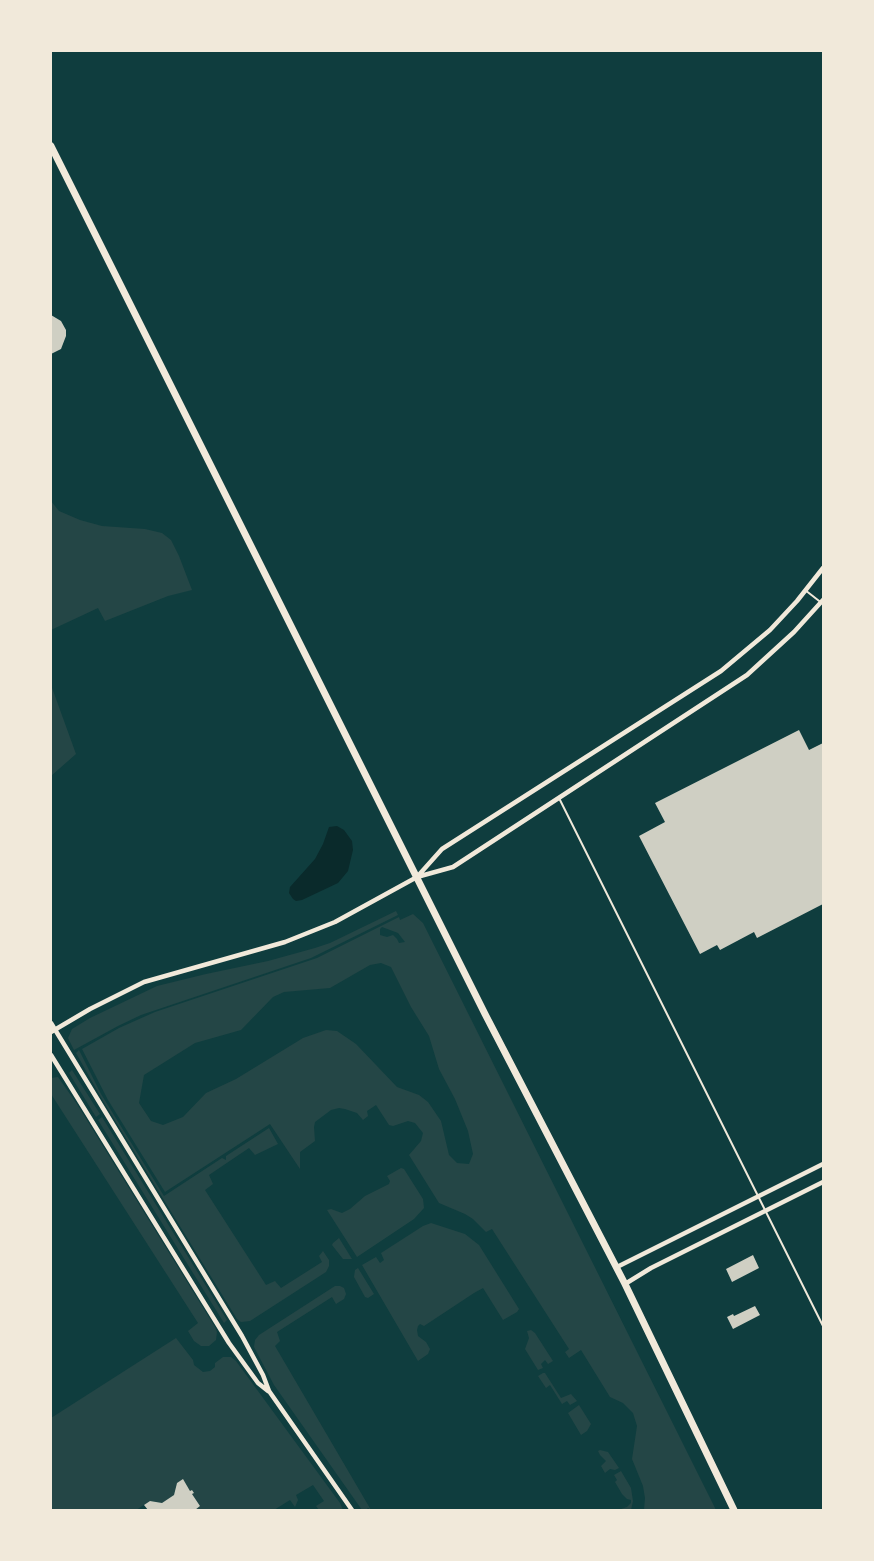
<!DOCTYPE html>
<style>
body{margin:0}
#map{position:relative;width:874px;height:1561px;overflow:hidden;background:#0f3d3e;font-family:Lora,serif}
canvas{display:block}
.frame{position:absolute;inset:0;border:52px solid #f1e9da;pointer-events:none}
</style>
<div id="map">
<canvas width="874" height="1561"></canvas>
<div class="frame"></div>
</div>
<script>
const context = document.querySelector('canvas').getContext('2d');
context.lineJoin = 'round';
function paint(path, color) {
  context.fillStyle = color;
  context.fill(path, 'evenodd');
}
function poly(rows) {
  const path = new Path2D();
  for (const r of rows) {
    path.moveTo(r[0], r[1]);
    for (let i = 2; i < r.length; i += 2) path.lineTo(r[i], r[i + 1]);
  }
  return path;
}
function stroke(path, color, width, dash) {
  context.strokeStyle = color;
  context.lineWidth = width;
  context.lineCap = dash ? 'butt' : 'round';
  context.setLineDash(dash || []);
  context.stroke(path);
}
paint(poly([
 [51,501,59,511,80,520,102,526,145,529,162,533,171,540,179,556,192,590,168,596,105,621,98,608,51,630],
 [51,685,76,754,51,776],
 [396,911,398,915,311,958,141,1015,118,1026,74,1050,68,1038,72,1029,90,1018,157,986,206,974,268,961,315,948,330,943],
 [413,914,423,923,428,933,716,1510,644,1510,645,1498,643,1486,632,1459,637,1426,633,1413,623,1403,610,1397,581,1350,569,1358,565,1352,569,1349,492,1229,486,1232,473,1219,465,1214,439,1203,409,1155,421,1141,423,1133,415,1123,408,1121,393,1126,389,1125,376,1105,367,1111,368,1116,363,1120,357,1113,345,1109,339,1108,331,1110,315,1122,314,1127,315,1141,300,1152,300,1169,270,1124,165,1192,108,1100,82,1049,119,1028,155,1012,317,958,399,917,400,920],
 [382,927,398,933,405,942,399,943,397,939,393,935,387,937,380,935,380,929],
 [381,963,391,967,411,1007,429,1036,439,1069,455,1099,468,1131,473,1154,469,1164,457,1163,449,1155,441,1121,428,1102,419,1095,397,1087,356,1044,337,1031,326,1030,303,1038,236,1079,206,1093,183,1117,163,1125,151,1121,139,1103,144,1075,195,1043,241,1030,273,997,284,992,330,988,370,965],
 [79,1050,101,1094,164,1196,222,1158,226,1160,226,1156,269,1128,278,1144,255,1155,249,1148,209,1175,213,1184,205,1190,266,1285,275,1281,281,1288,322,1262,319,1256,323,1251,329,1260,329,1266,326,1272,250,1321,241,1322,237,1319,103,1101,76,1053],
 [72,1070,100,1114,96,1117,69,1073],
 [58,1077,77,1104,215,1327,217,1332,216,1340,209,1346,201,1346,194,1341,188,1331,198,1323,51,1094,51,1078],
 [102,1117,227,1320,224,1323,98,1120],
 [401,1168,404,1169,423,1199,424,1208,414,1219,357,1257,327,1210,331,1209,342,1213,350,1209,365,1196,389,1184,390,1181,387,1176],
 [431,1223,465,1234,479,1245,519,1309,517,1312,503,1320,483,1288,474,1293,424,1326,420,1324,418,1326,417,1330,418,1336,426,1342,430,1349,428,1354,418,1361,362,1265,376,1257,380,1263,384,1260,381,1253,423,1226],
 [339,1238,352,1259,343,1259,332,1245,333,1243],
 [358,1268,374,1294,368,1298,365,1297,354,1277,355,1270],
 [335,1286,340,1286,344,1288,346,1294,344,1299,336,1304,332,1297,277,1332,280,1341,275,1346,371,1510,368,1508,366,1510,362,1510,274,1385,254,1347,255,1340,259,1335],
 [531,1330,535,1333,553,1361,548,1364,545,1360,541,1364,543,1368,538,1370,525,1349,529,1338,527,1331],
 [176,1338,193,1360,194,1365,203,1372,210,1371,215,1367,215,1363,223,1357,231,1357,236,1361,340,1503,343,1510,319,1510,316,1506,324,1501,313,1485,296,1495,298,1500,295,1507,290,1500,274,1510,195,1510,200,1506,192,1494,194,1493,192,1490,190,1491,183,1480,177,1483,174,1495,162,1503,150,1501,136,1510,51,1510,51,1418],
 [543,1373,545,1373,561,1398,571,1394,577,1401,570,1405,567,1401,562,1404,550,1385,546,1388,538,1376],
 [579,1405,591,1424,587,1431,581,1435,568,1413],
 [600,1450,608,1452,619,1468,615,1470,610,1469,605,1473,601,1466,606,1461,600,1455,598,1451],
 [621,1471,631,1488,633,1501,631,1510,618,1510,627,1507,631,1503,631,1500,627,1499,622,1494,615,1482,617,1480,614,1475]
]), '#244646');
paint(poly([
 [337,826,344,830,352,841,353,850,348,871,338,883,302,900,296,901,293,899,289,893,290,887,315,859,323,844,329,827]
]), '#0a2a2b');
paint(poly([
 [51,315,61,321,66,330,66,336,61,349,51,354],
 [799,730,809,750,823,743,823,904,757,938,754,932,720,950,717,945,700,954,639,836,665,822,655,803],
 [753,1255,759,1268,732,1282,726,1269],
 [755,1306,760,1315,733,1329,727,1317,733,1314,734,1316],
 [183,1479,190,1491,192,1490,194,1493,192,1494,200,1506,195,1510,148,1510,144,1505,150,1501,162,1503,174,1495,177,1483]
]), '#cfcfc3');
stroke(poly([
 [805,590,823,604],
 [559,798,823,1326]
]), '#f1e9da', 2);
stroke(poly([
 [417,877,442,849,721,671,770,630,797,601,823,568],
 [51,1023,242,1336,263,1375,269,1391,352,1510],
 [51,1032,90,1009,144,982,285,942,335,922,417,877,453,867,747,675,794,632,823,600],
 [51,1055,229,1343,258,1383,268,1391],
 [617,1267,823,1164],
 [625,1284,651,1268,823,1182]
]), '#f1e9da', 4.5);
stroke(poly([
 [51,146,485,1014,625,1284,734,1510]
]), '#f1e9da', 7);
</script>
